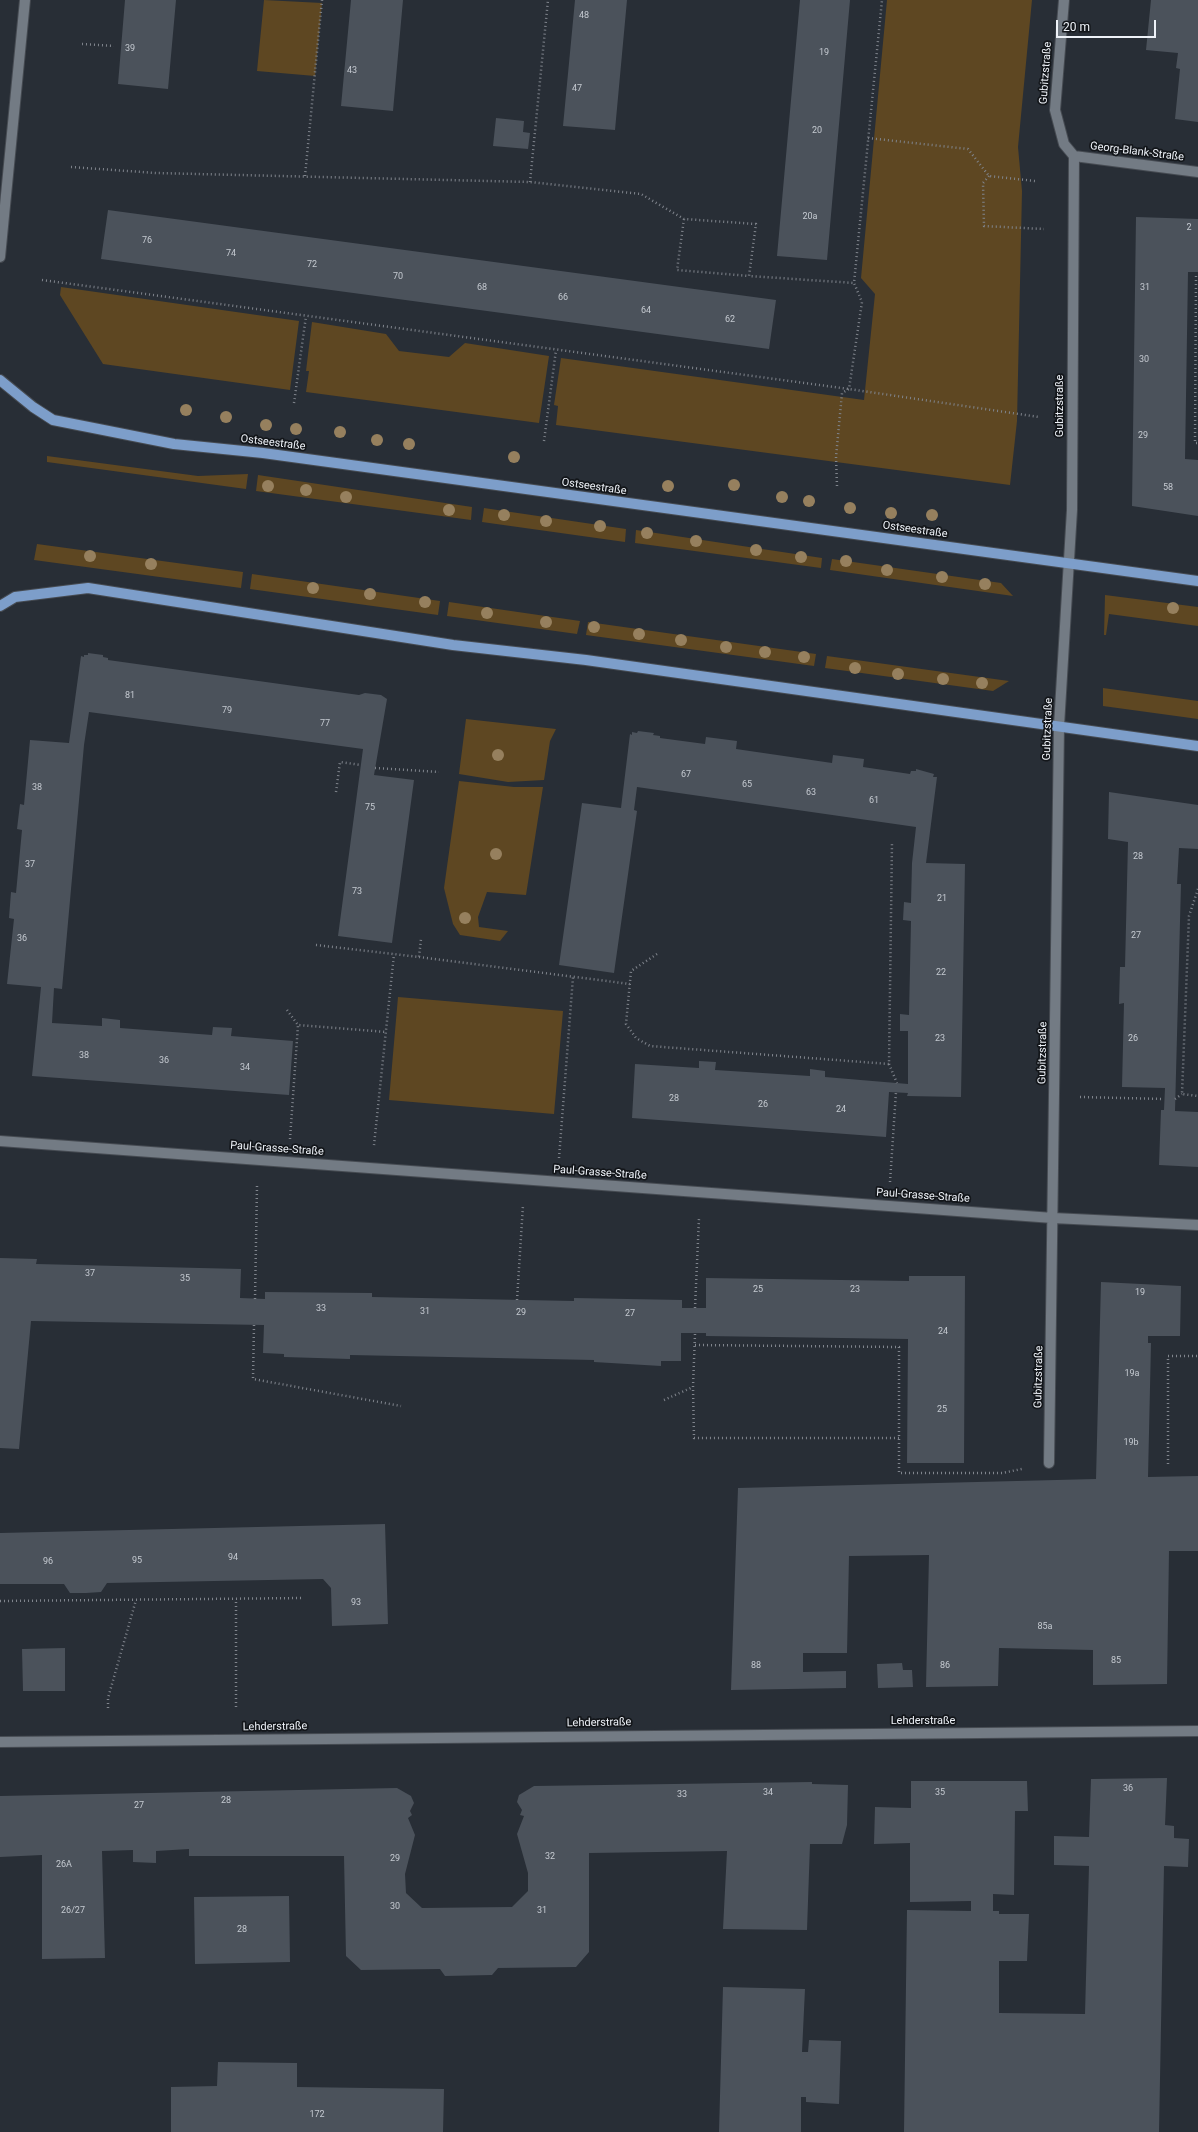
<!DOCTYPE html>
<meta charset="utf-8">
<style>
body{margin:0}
#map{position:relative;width:1198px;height:2132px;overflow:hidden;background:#282e36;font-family:Roboto,sans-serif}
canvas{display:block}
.scale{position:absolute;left:1056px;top:20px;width:100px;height:18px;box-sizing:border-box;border:2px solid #eef2f8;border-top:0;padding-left:5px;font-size:12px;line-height:14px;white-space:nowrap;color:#eef2f8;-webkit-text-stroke:3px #13161a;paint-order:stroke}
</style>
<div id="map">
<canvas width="1198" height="2132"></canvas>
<div class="scale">20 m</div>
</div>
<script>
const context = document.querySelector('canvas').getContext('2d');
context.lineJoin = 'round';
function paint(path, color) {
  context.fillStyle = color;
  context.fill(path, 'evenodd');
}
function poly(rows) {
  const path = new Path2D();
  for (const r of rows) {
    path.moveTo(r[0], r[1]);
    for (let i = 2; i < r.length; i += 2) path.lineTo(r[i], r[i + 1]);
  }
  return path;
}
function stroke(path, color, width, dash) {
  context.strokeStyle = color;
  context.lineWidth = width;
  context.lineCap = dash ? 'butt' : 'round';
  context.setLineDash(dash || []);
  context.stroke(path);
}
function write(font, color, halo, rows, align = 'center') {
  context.font = font + ' Roboto,sans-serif';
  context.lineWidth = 3.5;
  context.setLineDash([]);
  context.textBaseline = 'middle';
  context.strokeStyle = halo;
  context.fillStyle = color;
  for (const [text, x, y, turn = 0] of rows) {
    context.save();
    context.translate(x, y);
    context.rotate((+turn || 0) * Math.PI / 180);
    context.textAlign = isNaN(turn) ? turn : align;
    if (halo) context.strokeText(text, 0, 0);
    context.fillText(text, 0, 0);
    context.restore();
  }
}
paint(poly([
 [264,0,322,3,315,76,257,71],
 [887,0,1032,0,1018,147,1022,191,1017,421,1010,485,556,425,558,406,554,405,561,358,864,400,875,294,861,278],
 [61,287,299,321,290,390,103,364,60,295],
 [312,322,386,334,399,351,449,357,465,343,549,356,539,423,306,392,309,371,306,371],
 [47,456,198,476,248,474,246,489,47,462],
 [258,475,472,507,471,520,256,491],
 [484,508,626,529,625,542,482,522],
 [636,530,822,558,821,568,635,543],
 [37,544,243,572,241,588,34,560],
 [832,559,1001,583,1013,596,830,570],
 [252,574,440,601,438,615,250,589],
 [1105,595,1198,607,1198,626,1109,614,1106,635,1104,635],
 [449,602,580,621,577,634,447,616],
 [588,622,816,654,814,666,586,635],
 [827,656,1009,681,993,691,825,668],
 [1103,688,1198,701,1198,719,1103,706],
 [466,719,556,729,550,741,544,780,508,782,459,774],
 [459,781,514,787,543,787,526,895,487,892,478,917,479,927,508,931,500,941,460,935,453,924,444,888],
 [398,997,563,1011,554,1114,389,1100]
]), '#5e4722');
paint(poly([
 [125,0,176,0,168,89,118,84],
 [351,0,403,0,393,111,341,106],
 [575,0,627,0,615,130,563,126],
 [800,0,850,0,827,260,777,256],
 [1151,0,1198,0,1198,122,1175,119,1180,69,1176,68,1178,53,1146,50],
 [496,118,524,121,523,132,530,133,528,149,493,146],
 [108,210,776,300,769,349,101,259],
 [1136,217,1198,219,1198,272,1188,272,1185,459,1198,460,1198,516,1132,506],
 [88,653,103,655,103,657,108,658,108,660,359,695,365,693,381,695,387,699,374,775,414,780,392,943,338,936,363,749,89,712,84,745,62,989,54,988,52,1023,102,1026,102,1018,120,1020,120,1028,212,1035,213,1027,232,1028,231,1036,293,1041,289,1095,32,1076,41,987,7,984,14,919,9,918,11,892,16,893,22,830,17,829,20,804,24,805,30,740,69,743,81,656,84,657,84,655,88,655],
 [638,731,654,733,653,735,660,736,660,738,705,744,706,737,737,741,736,749,832,763,833,755,864,759,863,767,910,774,911,771,916,771,916,769,934,774,933,777,937,777,926,863,965,864,961,1097,907,1096,908,1093,889,1092,886,1137,632,1118,635,1064,699,1068,699,1061,716,1062,715,1070,810,1076,810,1069,825,1071,825,1077,908,1084,908,1031,900,1031,900,1014,909,1015,911,921,903,920,904,902,911,903,912,863,916,827,637,787,634,810,637,811,614,973,559,965,582,803,621,808,630,734,632,735,632,732,637,733],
 [1109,792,1198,805,1198,849,1179,848,1177,884,1181,884,1175,1111,1198,1112,1198,1167,1159,1165,1161,1110,1164,1110,1165,1088,1122,1087,1124,1003,1119,1004,1120,967,1125,967,1128,842,1108,839],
 [0,1258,37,1259,36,1264,241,1269,240,1298,265,1299,265,1292,372,1293,372,1297,574,1301,574,1298,682,1300,682,1308,706,1308,706,1278,909,1281,909,1276,965,1276,964,1463,907,1463,908,1339,706,1336,706,1333,681,1333,681,1361,661,1361,661,1366,594,1362,594,1360,350,1355,350,1359,284,1357,284,1354,263,1353,264,1325,31,1321,19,1449,0,1448],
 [1101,1282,1181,1286,1180,1336,1148,1336,1148,1343,1151,1343,1148,1477,1198,1476,1198,1551,1169,1551,1167,1684,1093,1685,1093,1650,999,1648,998,1686,926,1687,929,1555,849,1556,847,1653,803,1653,803,1672,846,1671,846,1688,731,1690,738,1488,1096,1479],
 [385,1524,388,1624,332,1626,331,1588,323,1579,107,1583,101,1592,86,1593,70,1593,64,1584,0,1584,0,1533],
 [65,1648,65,1691,23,1691,22,1649],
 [902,1663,903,1670,912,1670,913,1687,878,1688,877,1664],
 [1167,1778,1165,1825,1174,1826,1174,1838,1189,1839,1188,1867,1164,1866,1159,2132,904,2132,907,1910,971,1911,971,1901,910,1902,910,1843,874,1844,875,1807,911,1808,911,1781,1027,1781,1028,1811,1015,1811,1014,1895,993,1894,993,1911,999,1911,999,1914,1029,1914,1027,1961,999,1961,999,2013,1085,2014,1089,1866,1054,1865,1054,1836,1089,1837,1091,1779],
 [812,1782,812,1784,848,1785,847,1825,842,1844,810,1844,807,1930,723,1929,727,1851,589,1853,589,1952,576,1967,498,1968,492,1975,445,1976,440,1969,361,1970,346,1956,344,1856,189,1856,189,1849,156,1851,156,1863,133,1862,133,1850,102,1851,105,1958,42,1959,42,1855,0,1857,0,1796,397,1788,411,1796,414,1803,410,1811,412,1815,408,1818,415,1835,405,1874,406,1893,422,1908,512,1907,528,1891,528,1873,517,1834,524,1816,520,1815,522,1810,517,1802,519,1795,534,1786],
 [289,1896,290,1962,195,1964,194,1897],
 [723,1987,805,1989,802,2052,808,2052,809,2040,841,2041,839,2104,806,2102,806,2097,801,2097,801,2132,719,2132],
 [218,2062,297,2063,297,2087,444,2089,443,2132,171,2132,171,2087,217,2086]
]), '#4b525b');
const street = poly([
 [1074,156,1198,172],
 [0,1141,1053,1218,1198,1225],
 [1049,1463,1059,726,1072,510,1074,156,1064,144,1055,110,1064,0],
 [0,1742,1198,1731]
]);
const secondary = poly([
 [0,257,25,0]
]);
const primary = poly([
 [0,380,33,407,53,420,174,444,263,453,1198,581],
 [0,606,15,597,88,588,453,645,586,660,1198,746]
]);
stroke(street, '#464b52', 12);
stroke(secondary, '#464b52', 12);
stroke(primary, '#464b52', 12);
stroke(poly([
 [82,44,114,46],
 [868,138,968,149,989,176,1035,181],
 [71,167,156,173,530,182,641,194,684,219,756,224,749,276,854,283],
 [305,176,322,0],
 [989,176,983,183,984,226,1044,229],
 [530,182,548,0],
 [684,219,677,270,749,276],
 [1196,276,1195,443,1198,443],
 [42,280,849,389,1039,417],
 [294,403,306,316],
 [544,441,556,350],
 [837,486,836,457,842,393,849,389,862,302,854,283,882,0],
 [375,768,439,772],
 [336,792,340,762,361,765],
 [1198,889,1189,916,1182,1094,1198,1096],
 [316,945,419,957,421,939],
 [657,954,631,971,626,1024,636,1038,650,1046,889,1064,892,842],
 [419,957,630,984],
 [287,1010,298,1025,387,1032],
 [889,1064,897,1083],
 [1080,1097,1164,1099],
 [1175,1099,1182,1094],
 [290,1139,298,1025],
 [374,1145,394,954],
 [559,1158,573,977],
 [890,1182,896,1092],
 [255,1299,257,1186],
 [517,1300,523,1205],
 [695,1308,699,1218],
 [254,1325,253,1379,401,1406],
 [695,1334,693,1387,694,1438,899,1438],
 [695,1345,899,1347,899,1473,1002,1473,1022,1469],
 [664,1400,693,1387],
 [1168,1464,1168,1356,1198,1356],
 [0,1601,304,1598],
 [236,1707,236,1599],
 [108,1708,108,1698,136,1600]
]), '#80858d', 2.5, [1, 3]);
stroke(street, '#737b84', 10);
stroke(secondary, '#737b84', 10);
stroke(primary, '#7d9eca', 10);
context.fillStyle = '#96805e';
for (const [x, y] of [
 [186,410],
 [226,417],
 [266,425],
 [296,429],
 [340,432],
 [377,440],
 [409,444],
 [514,457],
 [734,485],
 [268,486],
 [668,486],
 [306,490],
 [346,497],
 [782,497],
 [809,501],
 [850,508],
 [449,510],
 [891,513],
 [504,515],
 [932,515],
 [546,521],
 [600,526],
 [647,533],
 [696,541],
 [756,550],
 [90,556],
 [801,557],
 [846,561],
 [151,564],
 [887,570],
 [942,577],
 [985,584],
 [313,588],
 [370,594],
 [425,602],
 [1173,608],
 [487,613],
 [546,622],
 [594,627],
 [639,634],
 [681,640],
 [726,647],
 [765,652],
 [804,657],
 [855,668],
 [898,674],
 [943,679],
 [982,683],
 [498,755],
 [496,854],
 [465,918]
]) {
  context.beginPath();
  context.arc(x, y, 6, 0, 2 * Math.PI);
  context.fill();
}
write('9px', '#c5cad1', null, [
 ["48",584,16],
 ["39",130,49],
 ["19",824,53],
 ["43",352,71],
 ["47",577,89],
 ["20",817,131],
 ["20a",810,217],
 ["2",1189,228],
 ["76",147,241],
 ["74",231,254],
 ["72",312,265],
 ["70",398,277],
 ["68",482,288],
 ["31",1145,288],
 ["66",563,298],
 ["64",646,311],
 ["62",730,320],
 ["30",1144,360],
 ["29",1143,436],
 ["58",1168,488],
 ["81",130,696],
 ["79",227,711],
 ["77",325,724],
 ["67",686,775],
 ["65",747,785],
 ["38",37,788],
 ["63",811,793],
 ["61",874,801],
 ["75",370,808],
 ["28",1138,857],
 ["37",30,865],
 ["73",357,892],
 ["21",942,899],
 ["27",1136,936],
 ["36",22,939],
 ["22",941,973],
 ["23",940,1039],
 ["26",1133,1039],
 ["38",84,1056],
 ["36",164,1061],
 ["34",245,1068],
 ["28",674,1099],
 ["26",763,1105],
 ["24",841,1110],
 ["37",90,1274],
 ["35",185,1279],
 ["25",758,1290],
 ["23",855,1290],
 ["19",1140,1293],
 ["33",321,1309],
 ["31",425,1312],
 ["29",521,1313],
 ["27",630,1314],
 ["24",943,1332],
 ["19a",1132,1374],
 ["25",942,1410],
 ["19b",1131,1443],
 ["94",233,1558],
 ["95",137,1561],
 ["96",48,1562],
 ["93",356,1603],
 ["85a",1045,1627],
 ["85",1116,1661],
 ["88",756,1666],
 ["86",945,1666],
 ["36",1128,1789],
 ["34",768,1793],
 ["35",940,1793],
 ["33",682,1795],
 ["28",226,1801],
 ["27",139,1806],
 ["32",550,1857],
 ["29",395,1859],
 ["26A",64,1865],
 ["30",395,1907],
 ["26/27",73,1911],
 ["31",542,1911],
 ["28",242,1930],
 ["172",317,2115]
]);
write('11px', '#eef2f8', '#13161a', [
 ["Gubitzstraße",1046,73,-86],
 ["Georg-Blank-Straße",1137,152,7],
 ["Gubitzstraße",1060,406,-90],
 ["Ostseestraße",273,443,7],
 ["Ostseestraße",594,487,8],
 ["Ostseestraße",915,530,8],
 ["Gubitzstraße",1048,729,-88],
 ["Gubitzstraße",1043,1053,-89],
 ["Paul-Grasse-Straße",277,1149,4],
 ["Paul-Grasse-Straße",600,1173,4],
 ["Paul-Grasse-Straße",923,1196,4],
 ["Gubitzstraße",1039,1377,-89],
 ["Lehderstraße",923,1721],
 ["Lehderstraße",599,1723,-1],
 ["Lehderstraße",275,1727,-1]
]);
</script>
